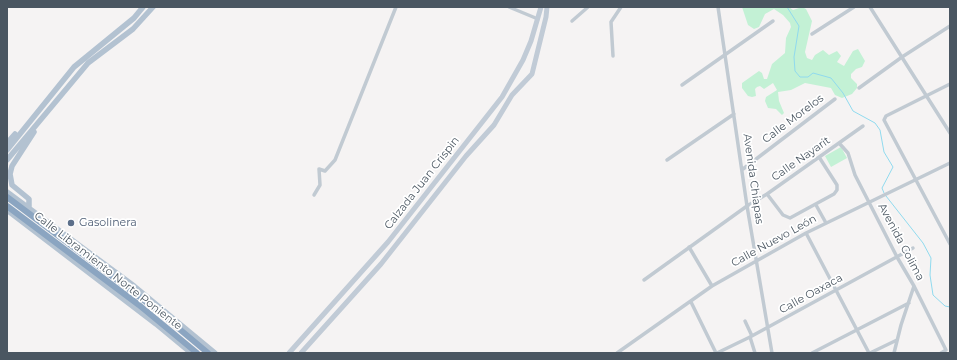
<!DOCTYPE html>
<meta charset="utf-8">
<style>
body{margin:0}
#map{position:relative;width:957px;height:360px;overflow:hidden;background:#f5f3f3;font-family:Montserrat,sans-serif}
canvas{display:block}
.frame{position:absolute;inset:0;border:8px solid #4a5661;pointer-events:none}
</style>
<div id="map">
<canvas width="957" height="360"></canvas>
<div class="frame"></div>
</div>
<script>
const context = document.querySelector('canvas').getContext('2d');
context.lineJoin = 'round';
function paint(path, color) {
  context.fillStyle = color;
  context.fill(path, 'evenodd');
}
function poly(rows) {
  const path = new Path2D();
  for (const r of rows) {
    path.moveTo(r[0], r[1]);
    for (let i = 2; i < r.length; i += 2) path.lineTo(r[i], r[i + 1]);
  }
  return path;
}
function stroke(path, color, width, dash) {
  context.strokeStyle = color;
  context.lineWidth = width;
  context.lineCap = dash ? 'butt' : 'round';
  context.setLineDash(dash || []);
  context.stroke(path);
}
function write(font, color, halo, rows, align = 'center') {
  context.font = font + ' Montserrat,sans-serif';
  context.lineWidth = 3.5;
  context.setLineDash([]);
  context.textBaseline = 'middle';
  context.strokeStyle = halo;
  context.fillStyle = color;
  for (const [text, x, y, turn = 0] of rows) {
    context.save();
    context.translate(x, y);
    context.rotate((+turn || 0) * Math.PI / 180);
    context.textAlign = isNaN(turn) ? turn : align;
    if (halo) context.strokeText(text, 0, 0);
    context.fillText(text, 0, 0);
    context.restore();
  }
}
paint(poly([
 [742,7,789,7,793,10,802,7,806,9,812,21,805,52,807,58,812,60,815,55,823,50,829,55,837,51,841,56,837,62,844,66,853,51,858,49,865,61,862,67,856,69,851,74,851,78,857,84,857,88,852,94,842,98,835,95,831,88,805,83,791,90,778,92,779,101,784,113,782,115,776,109,768,108,765,101,766,97,777,90,773,83,764,89,760,86,757,87,755,89,756,96,752,97,748,96,742,88,742,83,759,71,762,73,764,79,767,79,772,64,785,53,786,38,791,27,790,23,783,15,774,9,765,14,759,27,754,29,748,25],
 [841,147,847,158,831,167,825,156]
]), '#c3f1d5');
stroke(poly([
 [787,7,799,26,794,57,795,71,800,77,808,77,813,73,831,78,843,93,853,111,875,123,880,130,884,152,893,167,882,188,884,193],
 [886,196,923,243,931,258,930,275,933,295,945,306,950,307]
]), '#90daee', 1);
stroke(poly([
 [509,7,538,19],
 [718,7,747,206,772,353],
 [870,7,950,133],
 [572,21,588,7],
 [812,34,854,7],
 [613,56,611,22,621,7],
 [950,84,886,116,884,120,950,244],
 [682,85,773,21],
 [859,88,902,57,950,26],
 [839,143,848,153,855,175,897,257,914,286,946,350,941,353],
 [667,160,734,114],
 [743,169,835,99],
 [767,194,783,215,790,218,834,194,837,190,837,185,819,157],
 [314,195,320,185,319,169,325,171,335,160,396,7],
 [816,205,826,223],
 [806,233,869,353],
 [689,247,712,286],
 [644,280,747,206,767,194,863,126],
 [691,302,716,353],
 [745,321,752,336],
 [750,337,755,353],
 [617,353,712,286,806,233,950,163],
 [717,353,750,337,913,248],
 [812,353,909,303],
 [870,353,897,340],
 [894,353,901,325,914,286]
]), '#c1cad2', 3.5);
stroke(poly([
 [289,353,388,242,502,97,523,60,531,41,541,7],
 [301,353,381,264,466,156,494,125,512,95,532,74,546,17,547,7]
]), '#c1cbd6', 5);
stroke(poly([
 [7,143,15,134],
 [7,150,74,67,134,18,143,7],
 [7,160,88,63,133,29,153,7],
 [7,192,134,286,215,353],
 [29,208,29,199,12,185,10,174,12,166,34,132],
 [7,210,156,324,191,353]
]), '#b3c2d1', 5.5);
stroke(poly([
 [7,197,153,307,208,353],
 [7,206,139,305,197,353]
]), '#8ba5c1', 6);
for (const [x, y, r, color] of [
 [71,223,4,"#5c6f8a"]
]) {
  const dot = new Path2D();
  dot.arc(x, y, r, 0, 2 * Math.PI);
  context.fillStyle = color;
  context.fill(dot);
  stroke(dot, '#fff', 1.5);
}
write('11px', '#4a5661', '#fff', [
 ["Calle Morelos",793,119,-37],
 ["Calle Nayarit",801,159,-35],
 ["Avenida Chiapas",753,179,82],
 ["Calzada Juan Crispin",422,183,-52],
 ["Calle Nuevo León",774,241,-29],
 ["Avenida Colima",901,242,62],
 ["Calle Libramiento Norte Poniente",108,271,38],
 ["Calle Oaxaca",811,294,-29]
]);
write('11px', '#4e5e75', '#fff', [
 ["Gasolinera",79,223]
], 'left');
</script>
